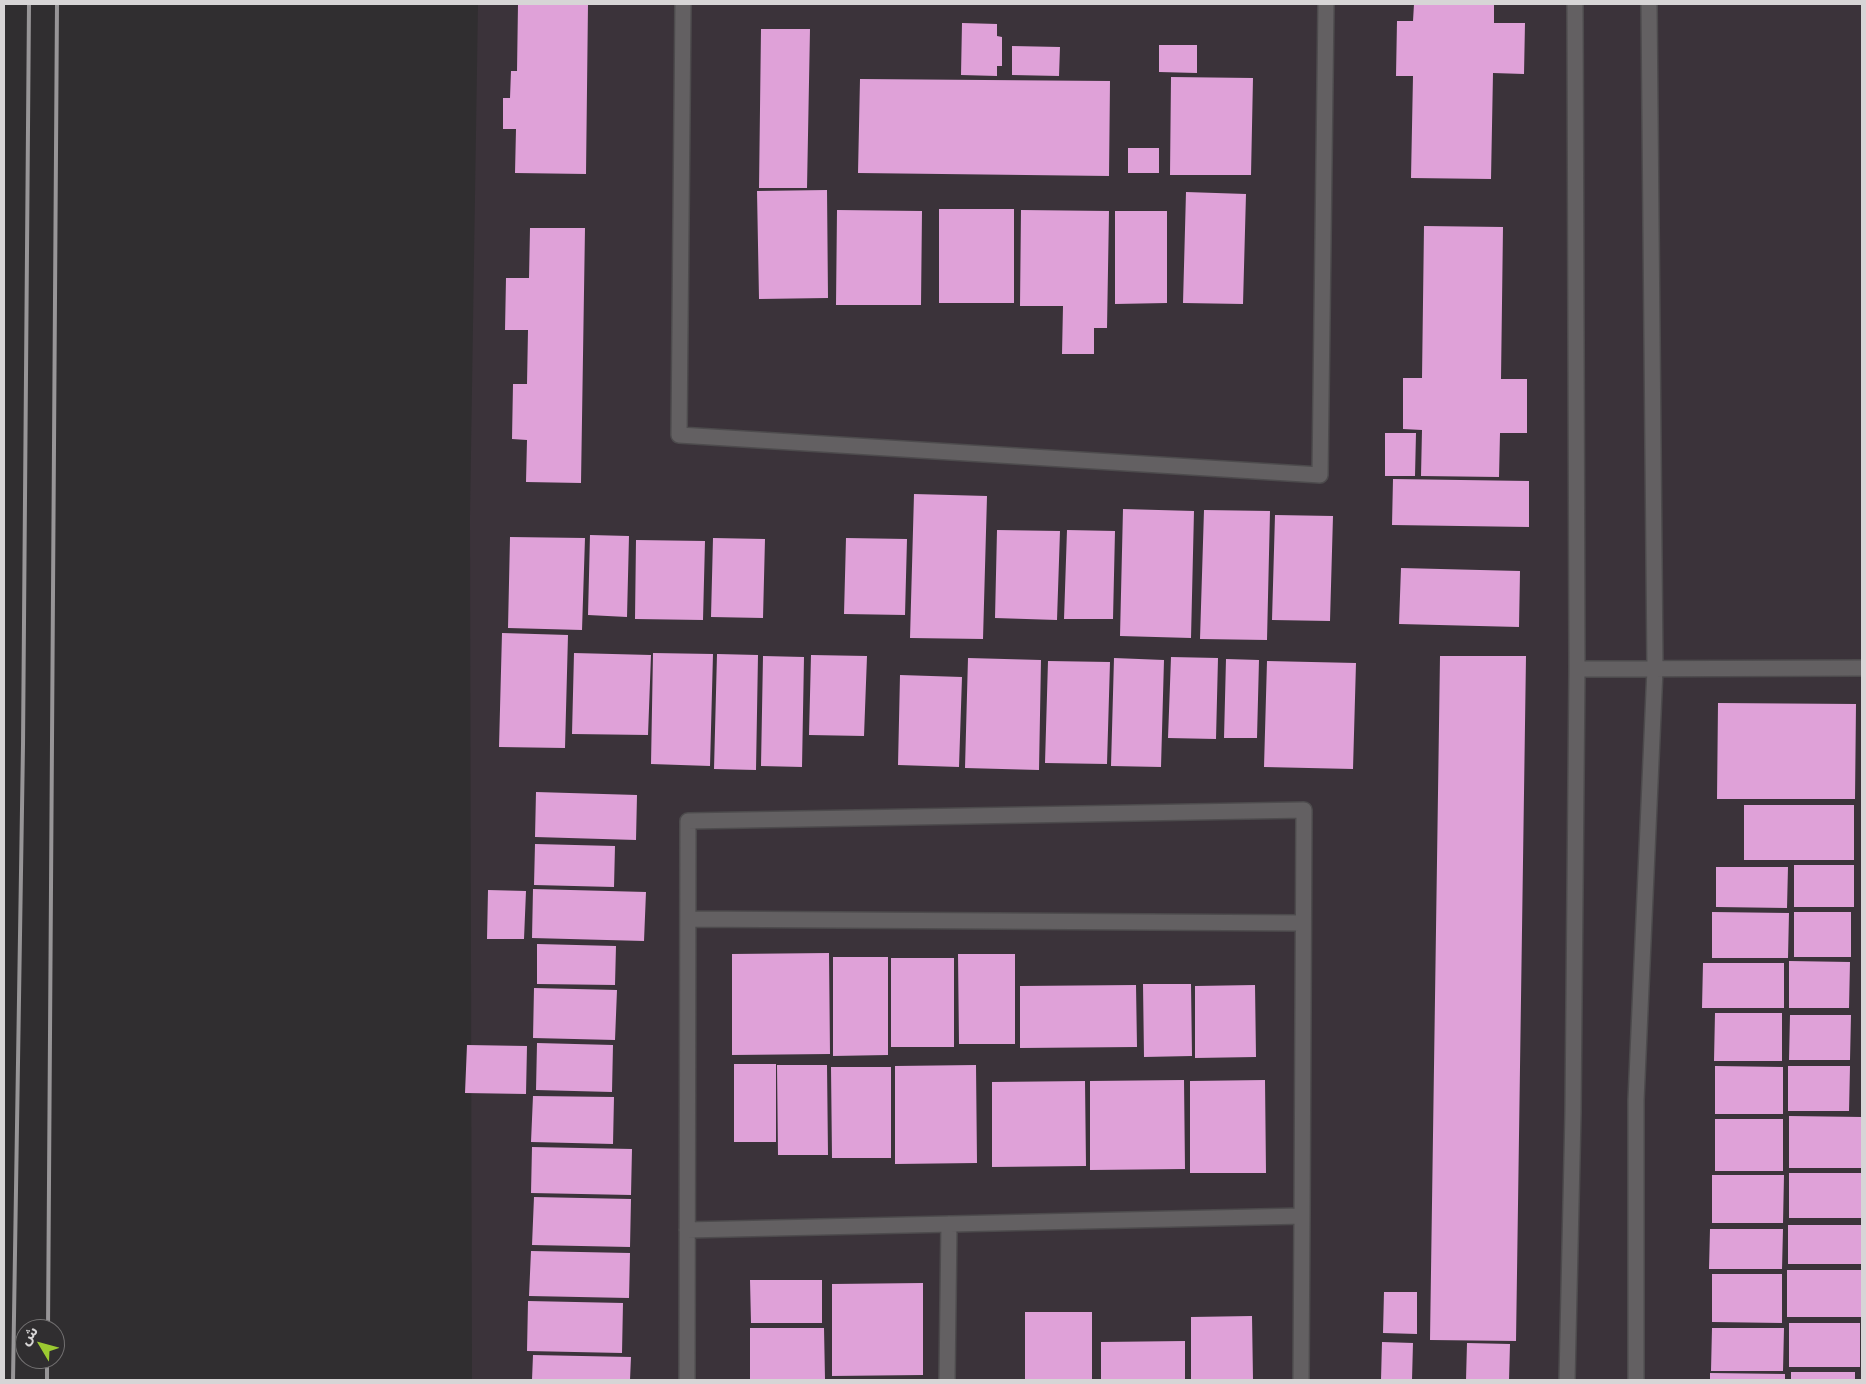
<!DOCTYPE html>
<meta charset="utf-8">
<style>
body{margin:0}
#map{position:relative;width:1866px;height:1384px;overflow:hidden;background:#302e30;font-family:Manrope,"Noto Sans Arabic",sans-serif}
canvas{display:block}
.frame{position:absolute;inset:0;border:5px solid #d7d5d6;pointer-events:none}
.north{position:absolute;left:15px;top:1319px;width:50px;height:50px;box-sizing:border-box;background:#302e30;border:1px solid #737172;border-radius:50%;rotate:307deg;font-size:14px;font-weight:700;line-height:20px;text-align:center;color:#d7d5d6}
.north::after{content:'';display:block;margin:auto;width:18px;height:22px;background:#9cca31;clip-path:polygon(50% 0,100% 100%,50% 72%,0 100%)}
</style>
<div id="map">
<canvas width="1866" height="1384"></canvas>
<div class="frame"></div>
<div class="north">ش</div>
</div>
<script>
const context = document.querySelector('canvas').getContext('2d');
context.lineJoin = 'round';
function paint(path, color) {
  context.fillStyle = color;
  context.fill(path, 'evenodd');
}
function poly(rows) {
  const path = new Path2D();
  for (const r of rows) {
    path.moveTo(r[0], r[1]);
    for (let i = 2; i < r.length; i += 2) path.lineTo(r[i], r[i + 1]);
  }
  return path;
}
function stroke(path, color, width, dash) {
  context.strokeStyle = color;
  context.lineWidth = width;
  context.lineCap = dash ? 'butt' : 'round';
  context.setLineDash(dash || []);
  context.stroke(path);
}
paint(poly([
 [478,4,1862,4,1862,1380,472,1380,470,517]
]), '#3b333a');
paint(poly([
 [518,4,588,4,586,174,515,173,516,129,503,129,503,98,510,98,511,71,517,71],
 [1414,4,1494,4,1494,23,1525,23,1524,74,1493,73,1491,179,1411,178,1413,76,1396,76,1397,21,1413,21],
 [962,23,997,24,997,36,1002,37,1002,66,997,66,997,76,961,75],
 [761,29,810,29,807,188,759,188],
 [1159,45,1197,45,1197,73,1159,72],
 [1012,46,1060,47,1059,76,1012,75],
 [1171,77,1253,78,1251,175,1170,175],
 [860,79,1110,81,1109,176,858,173],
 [1128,148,1159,148,1159,173,1128,173],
 [827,190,828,298,759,299,757,191],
 [1186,192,1246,194,1243,304,1183,303],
 [939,209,1014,209,1014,303,939,303],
 [837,210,922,211,921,305,836,305],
 [1021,210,1109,211,1107,328,1094,328,1094,354,1062,354,1063,306,1020,306],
 [1115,211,1167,211,1167,303,1115,304],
 [1424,226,1503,227,1501,379,1527,379,1527,433,1500,433,1499,477,1421,476,1422,430,1403,429,1403,378,1422,378],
 [530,228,585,228,581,483,526,482,527,440,512,439,513,384,527,384,528,330,505,330,506,278,529,278],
 [1385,433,1416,433,1415,476,1385,476],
 [1393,479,1529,481,1529,527,1392,525],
 [914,494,987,496,983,639,910,638],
 [1123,509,1194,511,1191,638,1120,636],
 [1204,510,1270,511,1267,640,1200,639],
 [1275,515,1333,516,1330,621,1272,620],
 [997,530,1060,531,1057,620,995,618],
 [1067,530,1115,531,1113,619,1064,619],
 [590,535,629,536,627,617,588,615],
 [510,537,585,538,582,630,508,628],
 [713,538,765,539,763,618,711,617],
 [846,538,907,539,905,615,844,614],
 [636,540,705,541,703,620,635,619],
 [1401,568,1520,571,1519,627,1399,624],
 [502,633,568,635,565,748,499,747],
 [574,653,651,655,648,735,572,734],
 [653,653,713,654,710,766,651,764],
 [717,654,758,655,756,770,714,769],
 [811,655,867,656,864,736,809,735],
 [763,656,804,657,802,767,761,766],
 [1440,656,1526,656,1516,1341,1430,1340],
 [1171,657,1218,658,1216,739,1168,738],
 [968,658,1041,660,1039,770,965,768],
 [1114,658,1164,660,1161,767,1111,766],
 [1226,659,1259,660,1257,738,1224,738],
 [1048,661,1110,662,1107,764,1045,763],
 [1267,661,1356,663,1353,769,1264,767],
 [900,675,962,677,959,767,898,765],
 [1718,703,1856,704,1855,799,1717,799],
 [536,792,637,795,636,840,535,837],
 [1744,805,1854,805,1854,860,1744,860],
 [535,844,615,846,614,887,534,885],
 [1794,865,1854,865,1854,907,1794,907],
 [1716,867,1788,867,1787,908,1716,907],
 [533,889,646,892,644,941,532,938],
 [488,890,526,891,524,939,487,939],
 [1712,912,1789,913,1788,958,1712,958],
 [1794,912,1851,912,1851,957,1794,957],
 [537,944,616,946,615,985,537,984],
 [829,953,830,1054,732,1055,732,954],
 [958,954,1015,954,1015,1044,959,1044],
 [833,957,888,957,888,1055,833,1056],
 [891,958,954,958,954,1047,891,1047],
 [1789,961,1850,962,1849,1008,1789,1008],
 [1703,963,1784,963,1784,1008,1702,1008],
 [1143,984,1191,984,1192,1056,1144,1057],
 [1136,985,1137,1047,1020,1048,1020,986],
 [1255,985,1256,1057,1195,1058,1195,986],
 [534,988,617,990,615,1040,533,1038],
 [1715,1013,1782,1013,1782,1061,1714,1061],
 [1790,1015,1851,1015,1850,1060,1789,1060],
 [537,1043,613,1045,612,1092,536,1090],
 [467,1045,527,1046,526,1094,465,1093],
 [734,1064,776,1064,776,1142,734,1142],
 [777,1065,827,1065,828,1155,778,1155],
 [976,1065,977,1163,895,1164,895,1066],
 [1715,1066,1783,1067,1783,1114,1715,1114],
 [1788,1066,1850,1066,1849,1111,1788,1111],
 [831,1067,891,1067,891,1158,832,1158],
 [1184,1080,1185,1169,1090,1170,1090,1081],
 [1265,1080,1266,1173,1190,1173,1190,1081],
 [1085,1081,1086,1166,992,1167,992,1082],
 [533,1096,614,1097,613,1144,531,1142],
 [1789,1116,1862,1117,1862,1168,1789,1168],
 [1715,1119,1783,1119,1783,1171,1715,1171],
 [532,1147,632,1149,631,1195,531,1193],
 [1789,1173,1862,1173,1862,1218,1789,1218],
 [1712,1175,1784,1175,1783,1223,1712,1223],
 [534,1197,631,1199,630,1247,532,1245],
 [1788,1225,1862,1225,1862,1264,1788,1264],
 [1710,1229,1783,1229,1782,1269,1709,1269],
 [531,1251,630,1253,629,1298,529,1296],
 [1787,1270,1862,1270,1861,1317,1787,1317],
 [1712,1274,1782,1274,1782,1323,1712,1322],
 [750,1280,822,1280,822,1323,751,1323],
 [923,1283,923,1375,832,1376,832,1284],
 [1384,1292,1417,1292,1417,1334,1383,1333],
 [528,1301,623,1303,622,1353,527,1351],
 [1025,1312,1092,1312,1092,1380,1025,1380],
 [1252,1316,1253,1380,1191,1380,1191,1317],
 [1789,1323,1860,1323,1860,1367,1789,1367],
 [750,1328,824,1328,825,1379,750,1380],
 [1712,1328,1784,1328,1783,1371,1711,1371],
 [1185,1341,1185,1380,1101,1380,1101,1342],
 [1382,1342,1413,1343,1412,1380,1381,1380],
 [1467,1343,1510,1344,1509,1380,1466,1380],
 [533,1355,631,1357,630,1380,532,1380],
 [1791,1372,1855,1372,1855,1380,1791,1380],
 [1710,1373,1785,1374,1785,1380,1710,1380]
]), '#dfa1d8');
const minor = poly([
 [683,4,679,435,1320,475,1326,4],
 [1577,669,1862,668],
 [688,919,1303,923],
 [687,1230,1302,1216,1301,1380],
 [687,1380,688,821,1304,810,1302,1216],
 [947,1380,949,1224],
 [1567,1380,1573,1113,1577,669,1575,4],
 [1636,1380,1636,1100,1655,669,1649,4]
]);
stroke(minor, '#4d4b4d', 18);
stroke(minor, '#636062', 15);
stroke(poly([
 [48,1329,57,4],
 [13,1380,23,745,29,4],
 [47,1380,47,1359]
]), '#979597', 4);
</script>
